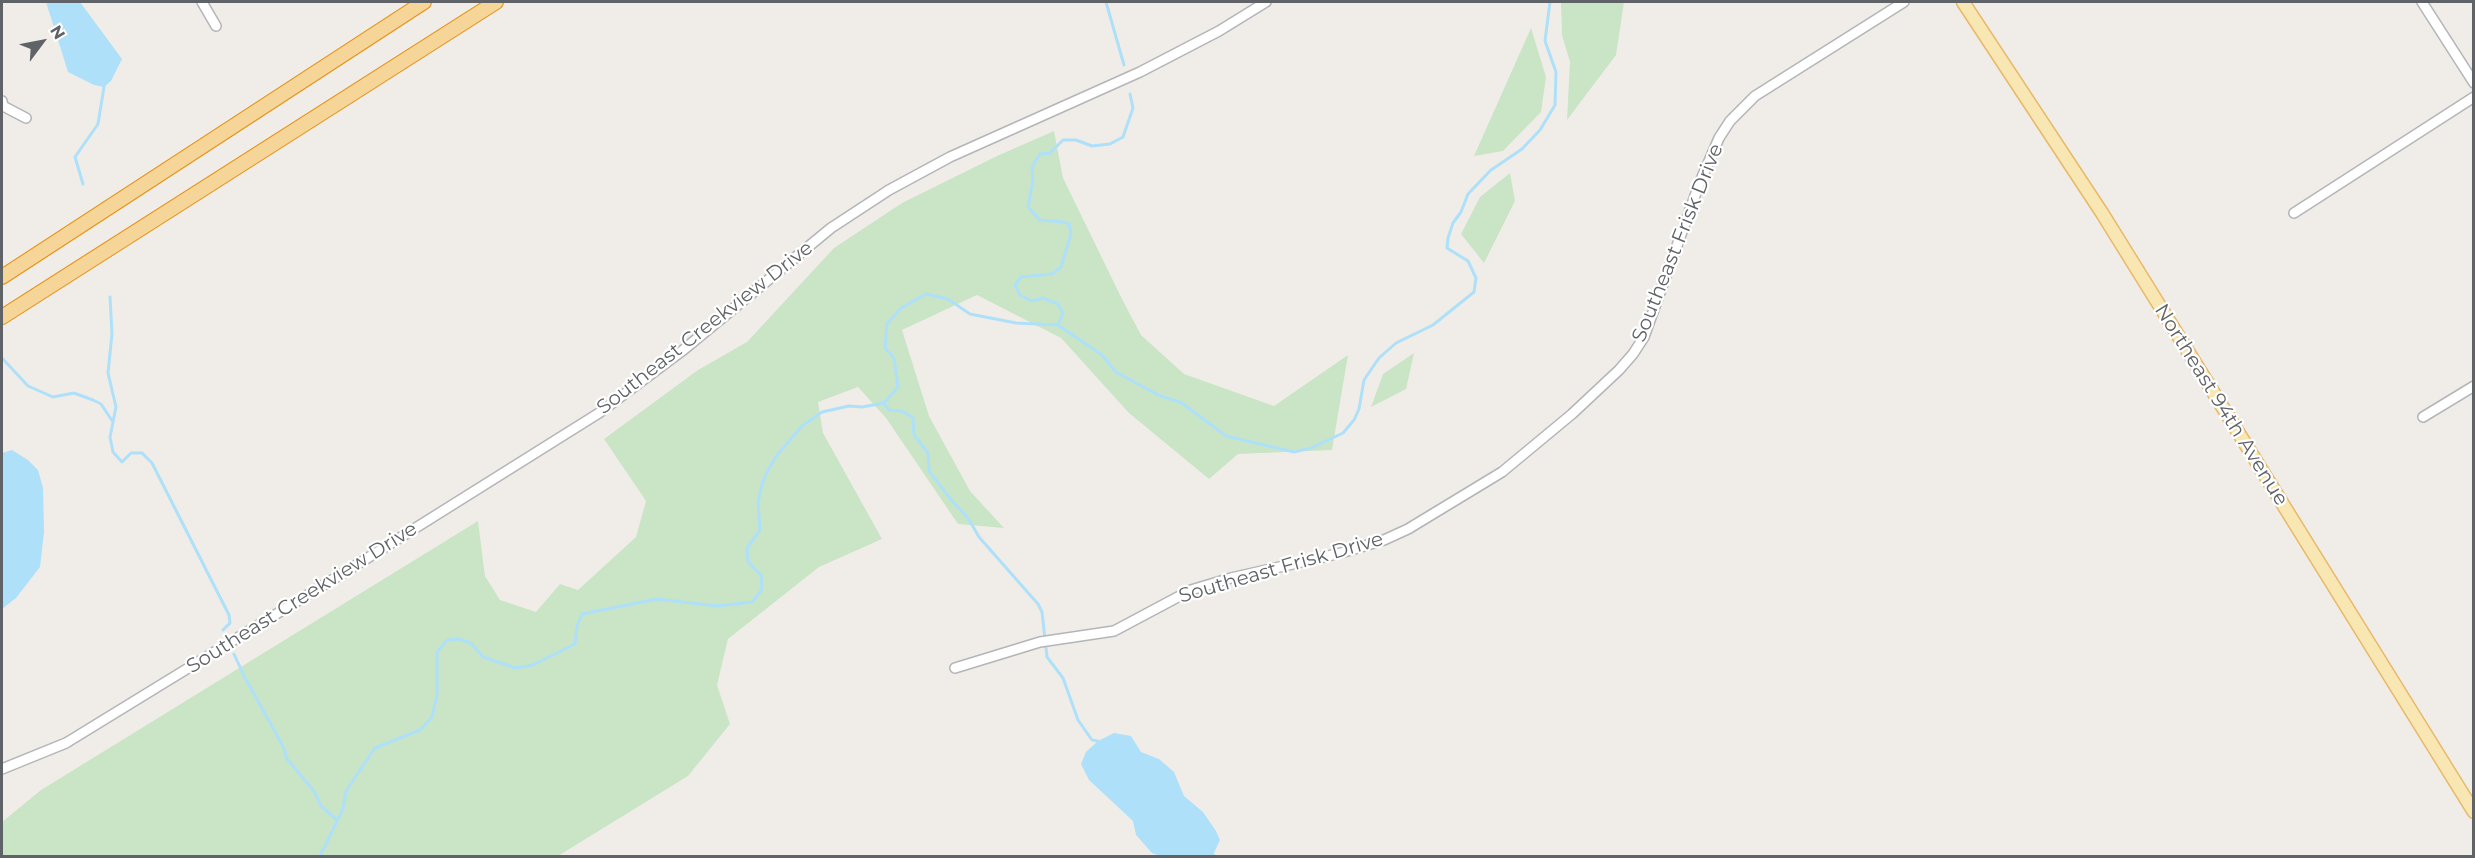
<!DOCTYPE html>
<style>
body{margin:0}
#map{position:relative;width:2475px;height:858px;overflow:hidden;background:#f0ede8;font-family:Montserrat,sans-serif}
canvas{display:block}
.frame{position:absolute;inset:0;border:3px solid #5f6367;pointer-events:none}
.north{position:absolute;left:12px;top:12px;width:60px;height:60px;-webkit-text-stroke:4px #fff;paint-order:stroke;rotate:58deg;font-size:16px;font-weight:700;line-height:24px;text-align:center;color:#5f6367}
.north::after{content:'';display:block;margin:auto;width:21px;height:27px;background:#5f6367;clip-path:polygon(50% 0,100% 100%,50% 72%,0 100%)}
</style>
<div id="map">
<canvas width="2475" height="858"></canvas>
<div class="frame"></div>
<div class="north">N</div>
</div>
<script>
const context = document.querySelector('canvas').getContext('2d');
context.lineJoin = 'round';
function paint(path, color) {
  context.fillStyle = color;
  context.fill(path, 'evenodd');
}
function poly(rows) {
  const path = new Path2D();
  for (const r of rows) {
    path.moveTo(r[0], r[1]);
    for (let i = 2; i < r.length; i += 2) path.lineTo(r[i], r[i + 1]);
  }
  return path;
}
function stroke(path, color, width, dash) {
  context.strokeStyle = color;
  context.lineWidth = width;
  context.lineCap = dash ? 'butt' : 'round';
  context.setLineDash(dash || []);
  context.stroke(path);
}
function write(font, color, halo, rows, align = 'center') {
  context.font = font + ' Montserrat,sans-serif';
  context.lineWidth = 4.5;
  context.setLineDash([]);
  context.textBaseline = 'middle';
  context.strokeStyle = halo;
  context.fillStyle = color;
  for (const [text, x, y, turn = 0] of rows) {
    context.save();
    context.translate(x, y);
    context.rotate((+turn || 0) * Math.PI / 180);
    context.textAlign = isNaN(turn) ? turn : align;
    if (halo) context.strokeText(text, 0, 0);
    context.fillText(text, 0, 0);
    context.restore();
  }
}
paint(poly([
 [1561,2,1624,2,1616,55,1567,120,1570,62,1562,35],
 [1531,28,1546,77,1541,112,1503,151,1474,156],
 [1054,131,1063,178,1122,299,1141,335,1184,374,1274,406,1348,355,1332,450,1238,454,1209,479,1129,413,1061,338,977,295,902,330,929,416,970,491,1004,528,958,524,886,418,858,387,818,402,823,433,882,539,819,567,728,639,717,685,730,724,688,776,558,856,2,856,2,822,41,790,478,521,485,576,500,600,536,612,560,584,578,590,636,537,646,501,604,439,698,370,747,342,834,248,902,203,997,156],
 [1510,173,1515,201,1484,263,1461,234,1480,197],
 [1414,353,1406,389,1371,407,1383,374]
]), '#c9e5c6');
paint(poly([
 [46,2,80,2,122,59,111,81,104,87,94,85,68,72],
 [12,450,28,460,38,470,43,488,44,532,40,567,16,598,2,609,2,453],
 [1114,733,1131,736,1141,752,1159,759,1174,772,1184,796,1203,812,1216,831,1220,840,1214,853,1215,856,1160,856,1152,853,1136,835,1133,821,1089,780,1081,764,1086,752,1098,741]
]), '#aee0f9');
stroke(poly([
 [1106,2,1124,65],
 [83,184,75,157,98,124,104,87],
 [110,297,112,334,108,373,116,407,110,437,113,452,122,462,131,453,142,453,152,463,229,615,230,623,223,630],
 [1058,325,1063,313,1058,304,1043,298,1032,301,1020,295,1015,285,1021,277,1052,274,1061,267,1071,234,1069,224,1063,222,1040,220,1028,207,1033,180,1032,167,1040,154,1050,153,1063,140,1076,140,1092,146,1110,144,1123,137,1133,108,1130,94],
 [2,358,28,386,53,397,74,393,93,400,101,404,113,422],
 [884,403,889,410,902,411,913,418,914,435,928,453,929,471,953,502,968,518,979,537,1038,604,1042,612,1047,657,1063,678,1078,720,1092,740,1098,741],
 [234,654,244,676,283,746,287,759,314,791,321,806,337,820],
 [320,856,343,809,346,791,375,748,420,730,432,717,437,695,437,652,447,640,458,639,471,643,483,657,516,668,533,665,575,644,577,626,582,614,657,599,717,606,752,602,761,591,762,585,761,575,748,562,747,548,760,530,758,503,762,484,768,470,777,455,802,426,822,412,849,406,862,407,884,403,898,387,894,358,885,348,887,324,901,308,926,294,948,299,970,314,1016,323,1058,325,1102,355,1116,372,1158,395,1182,403,1226,436,1294,452,1311,448,1343,433,1354,420,1359,409,1364,380,1379,358,1396,343,1433,325,1474,292,1476,278,1468,261,1447,248,1448,238,1453,223,1461,212,1468,194,1491,170,1522,149,1540,130,1555,105,1556,72,1545,41,1550,2]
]), '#aee0f9', 3);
const minor = poly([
 [202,2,216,26],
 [2422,2,2474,83],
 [2,101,3,106,26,118],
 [2294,213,2474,97],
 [2423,417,2474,386],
 [955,668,1040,642,1114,631,1191,590,1231,578,1341,553,1384,540,1408,529,1502,472,1572,414,1619,370,1633,354,1644,337,1700,182,1719,138,1730,121,1755,96,1904,2],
 [2,769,66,743,366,559,599,413,682,351,831,228,889,190,950,157,1140,72,1219,31,1266,2]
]);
const major = poly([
 [1963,2,2102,213,2474,812]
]);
const highway = poly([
 [2,277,424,2],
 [2,317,496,2]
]);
stroke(minor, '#b3b5b9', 12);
stroke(major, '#e8b869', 15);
stroke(highway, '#e68f11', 16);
stroke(minor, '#fff', 9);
stroke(major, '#f9e7b3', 12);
stroke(highway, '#f6d599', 14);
write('20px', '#5f6367', '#fff', [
 ["Southeast Frisk Drive",1678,243,-68],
 ["Southeast Creekview Drive",705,328,-38],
 ["Northeast 94th Avenue",2221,405,58],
 ["Southeast Frisk Drive",1281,568,-16],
 ["Southeast Creekview Drive",302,598,-32]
]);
</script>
